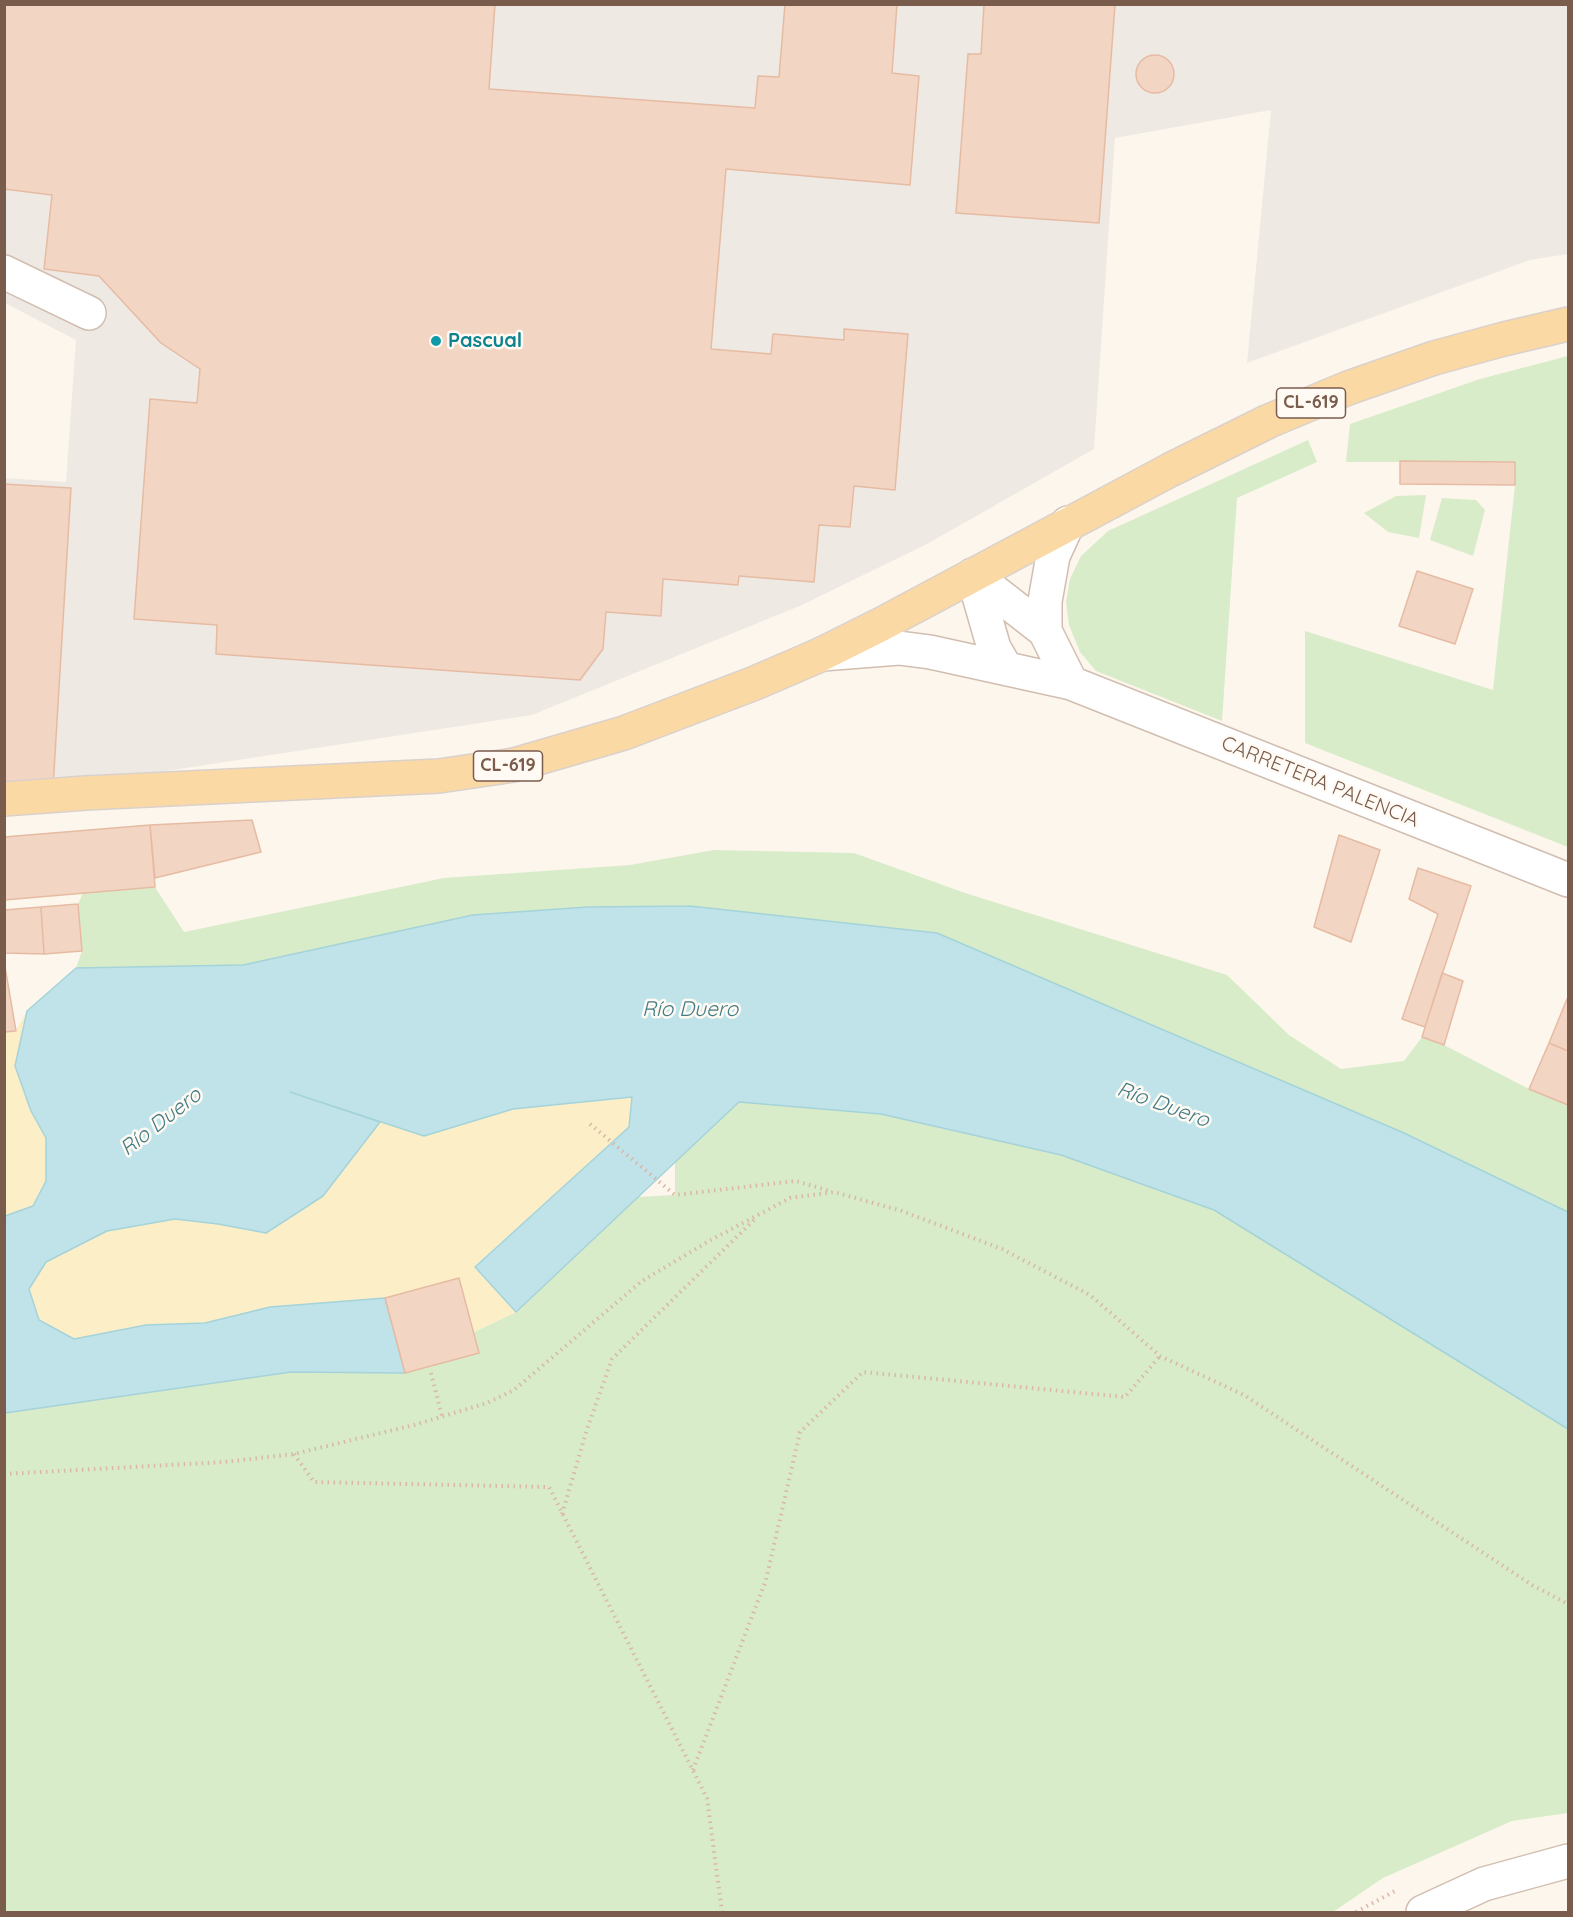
<!DOCTYPE html>
<meta charset="utf-8">
<style>
body{margin:0}
#map{position:relative;width:1573px;height:1917px;overflow:hidden;background:#fdf6ec;font-family:Quicksand,sans-serif}
canvas{display:block}
.frame{position:absolute;inset:0;border:6px solid #7a5c4d;pointer-events:none}
</style>
<div id="map">
<canvas width="1573" height="1917"></canvas>
<div class="frame"></div>
</div>
<script>
const context = document.querySelector('canvas').getContext('2d');
context.lineJoin = 'round';
function paint(path, color) {
  context.fillStyle = color;
  context.fill(path, 'evenodd');
}
function poly(rows) {
  const path = new Path2D();
  for (const r of rows) {
    if (r.length === 3) {
      path.moveTo(r[0] + r[2], r[1]);
      path.arc(r[0], r[1], r[2], 0, 2 * Math.PI);
      continue;
    }
    path.moveTo(r[0], r[1]);
    for (let i = 2; i < r.length; i += 2) path.lineTo(r[i], r[i + 1]);
  }
  return path;
}
function stroke(path, color, width, dash) {
  context.strokeStyle = color;
  context.lineWidth = width;
  context.lineCap = dash ? 'butt' : 'round';
  context.setLineDash(dash || []);
  context.stroke(path);
}
function write(font, color, halo, rows, align = 'center') {
  context.font = font + ' Quicksand,sans-serif';
  context.lineWidth = 5;
  context.setLineDash([]);
  context.textBaseline = 'middle';
  context.strokeStyle = halo;
  context.fillStyle = color;
  for (const [text, x, y, turn = 0] of rows) {
    context.save();
    context.translate(x, y);
    context.rotate((+turn || 0) * Math.PI / 180);
    context.textAlign = isNaN(turn) ? turn : align;
    if (halo) context.strokeText(text, 0, 0);
    context.fillText(text, 0, 0);
    context.restore();
  }
}
paint(poly([
 [5,5,1568,5,1568,254,1530,260,1247,363,1271,110,1115,138,1094,449,927,544,802,605,532,715,62,787,5,789,4,478,66,482,76,340,5,303]
]), '#efe9e4');
paint(poly([
 [1568,356,1568,847,1305,743,1305,631,1493,690,1515,485,1515,462,1346,462,1350,424,1480,379],
 [1308,440,1317,462,1237,498,1222,721,1096,671,1080,652,1069,625,1066,602,1070,579,1081,556,1108,531],
 [1426,495,1419,538,1388,532,1364,513,1396,496],
 [1442,498,1476,500,1485,510,1473,556,1430,540],
 [714,850,854,853,965,893,1227,975,1289,1035,1341,1069,1404,1061,1422,1037,1444,1045,1529,1089,1568,1105,1568,1212,1404,1133,690,906,588,907,473,915,243,965,76,968,82,951,78,904,83,893,155,887,184,932,444,878,630,865],
 [739,1102,881,1114,1061,1155,1214,1210,1568,1429,1568,1813,1512,1821,1383,1878,1333,1912,5,1912,4,1413,291,1372,405,1373,479,1353,474,1332,516,1312,637,1197,675,1195,675,1161]
]), '#d8ecc9');
paint(poly([
 [27,1011,15,1066,31,1111,46,1138,46,1181,33,1206,5,1216,5,1032,16,1030],
 [632,1096,629,1127,475,1266,516,1312,474,1332,459,1278,385,1298,270,1307,205,1323,146,1325,74,1339,39,1321,29,1289,46,1262,107,1231,175,1219,218,1224,323,1196,380,1122,424,1136,513,1109]
]), '#fcefc7');
const water = poly([
 [690,906,937,933,1404,1133,1568,1212,1568,1429,1214,1210,1061,1155,881,1114,739,1102,516,1312,475,1267,629,1127,632,1097,513,1109,424,1136,290,1092,380,1122,323,1196,266,1233,218,1224,175,1219,107,1231,46,1262,29,1289,39,1320,74,1339,146,1325,205,1323,270,1307,385,1298,405,1373,291,1372,5,1413,5,1216,33,1206,46,1181,46,1138,31,1111,15,1066,27,1011,76,968,243,965,473,915,588,907,690,906]
]);
paint(water, '#bfe3e8');
stroke(water, '#a5d3da', 1.5);
const building = poly([
 [4,4,495,4,489,89,755,108,758,76,779,77,785,4,897,4,892,73,919,76,910,185,726,169,711,349,771,354,773,334,844,340,844,329,908,334,895,490,854,486,850,527,819,525,814,582,739,576,738,585,663,579,661,616,606,612,603,649,580,680,216,654,217,625,134,619,150,399,197,403,200,369,161,343,99,276,44,269,52,195,4,189,4,4],
 [984,4,1115,4,1099,223,956,213,968,54,981,54,984,4],
 [1155,74,19],
 [1400,461,1515,462,1515,485,1400,484,1400,461],
 [4,484,71,488,53,788,4,785,4,484],
 [1417,571,1473,589,1455,644,1399,626,1417,571],
 [252,820,261,852,155,878,150,825,252,820],
 [150,825,155,887,4,900,4,837,150,825],
 [1339,835,1380,850,1351,942,1314,927,1339,835],
 [1418,868,1471,886,1425,1027,1402,1019,1438,914,1409,899,1418,868],
 [78,904,82,951,44,954,41,907,78,904],
 [41,907,44,954,4,953,4,910,41,907],
 [4,961,16,1031,4,1032,4,961],
 [1442,973,1463,981,1444,1045,1422,1037,1442,973],
 [1567,999,1568,1000,1568,1051,1549,1043,1567,999],
 [1549,1043,1568,1051,1568,1105,1529,1089,1549,1043],
 [459,1278,479,1353,405,1373,385,1298,459,1278]
]);
paint(building, '#f3d5c3');
stroke(building, '#e6bba3', 1.5);
const minor = poly([
 [4,272,89,313],
 [973,575,1045,631,1071,683],
 [973,575,994,648,1005,667],
 [1045,631,1045,601,1053,556,1068,523],
 [822,654,899,648,930,652,1071,683,1568,880],
 [1423,1912,1484,1884,1568,1861]
]);
const major = poly([
 [4,799,86,793,439,776,514,765,624,733,755,683,820,655,880,625,1170,470,1269,421,1348,388,1434,358,1504,339,1568,324]
]);
stroke(minor, '#d1beb0', 36);
stroke(major, '#dad1cd', 36);
stroke(poly([
 [590,1124,675,1195,796,1181,830,1191],
 [431,1373,442,1416],
 [294,1454,314,1482,549,1487,707,1798,722,1912],
 [4,1474,224,1462,294,1454,414,1425,487,1403,514,1390,642,1281,709,1241,790,1198,834,1192,902,1211,1002,1249,1090,1295,1160,1356,1244,1395,1532,1585,1568,1604],
 [562,1514,587,1429,612,1359,755,1219],
 [693,1770,766,1580,800,1432,863,1372,1125,1397,1160,1356],
 [1356,1912,1395,1891]
]), '#d9b8a5', 4, [1.5, 4.5]);
stroke(minor, '#fff', 33);
stroke(major, '#fbd9a5', 33);
for (const [x, y, r, color] of [
 [436,341,6,"#0f9aa8"]
]) {
  const dot = new Path2D();
  dot.arc(x, y, r, 0, 2 * Math.PI);
  context.fillStyle = color;
  context.fill(dot);
  stroke(dot, '#fffaf3', 2);
}
for (const [x, y, w] of [
 [1311,403,69],
 [508,766,69]
]) {
  const box = new Path2D();
  box.roundRect(x - w / 2, y - 15, w, 30, 4.5);
  context.fillStyle = '#fffaf3';
  context.fill(box);
  stroke(box, '#7a5c4d', 1.5);
}
write('bold 18px', '#7a5c4d', null, [
 ["CL-619",1311,403],
 ["CL-619",508,766]
]);
write('bold 20px', '#0d838f', '#fffaf3', [
 ["Pascual",448,341]
], 'left');
write('20px', '#7a5c4d', '#fffaf3', [
 ["CARRETERA PALENCIA",1320,782,22]
]);
write('italic 21px', '#437c86', '#fffaf3', [
 ["Río Duero",690,1010],
 ["Río Duero",1163,1105,20],
 ["Río Duero",161,1122,-38]
]);
</script>
